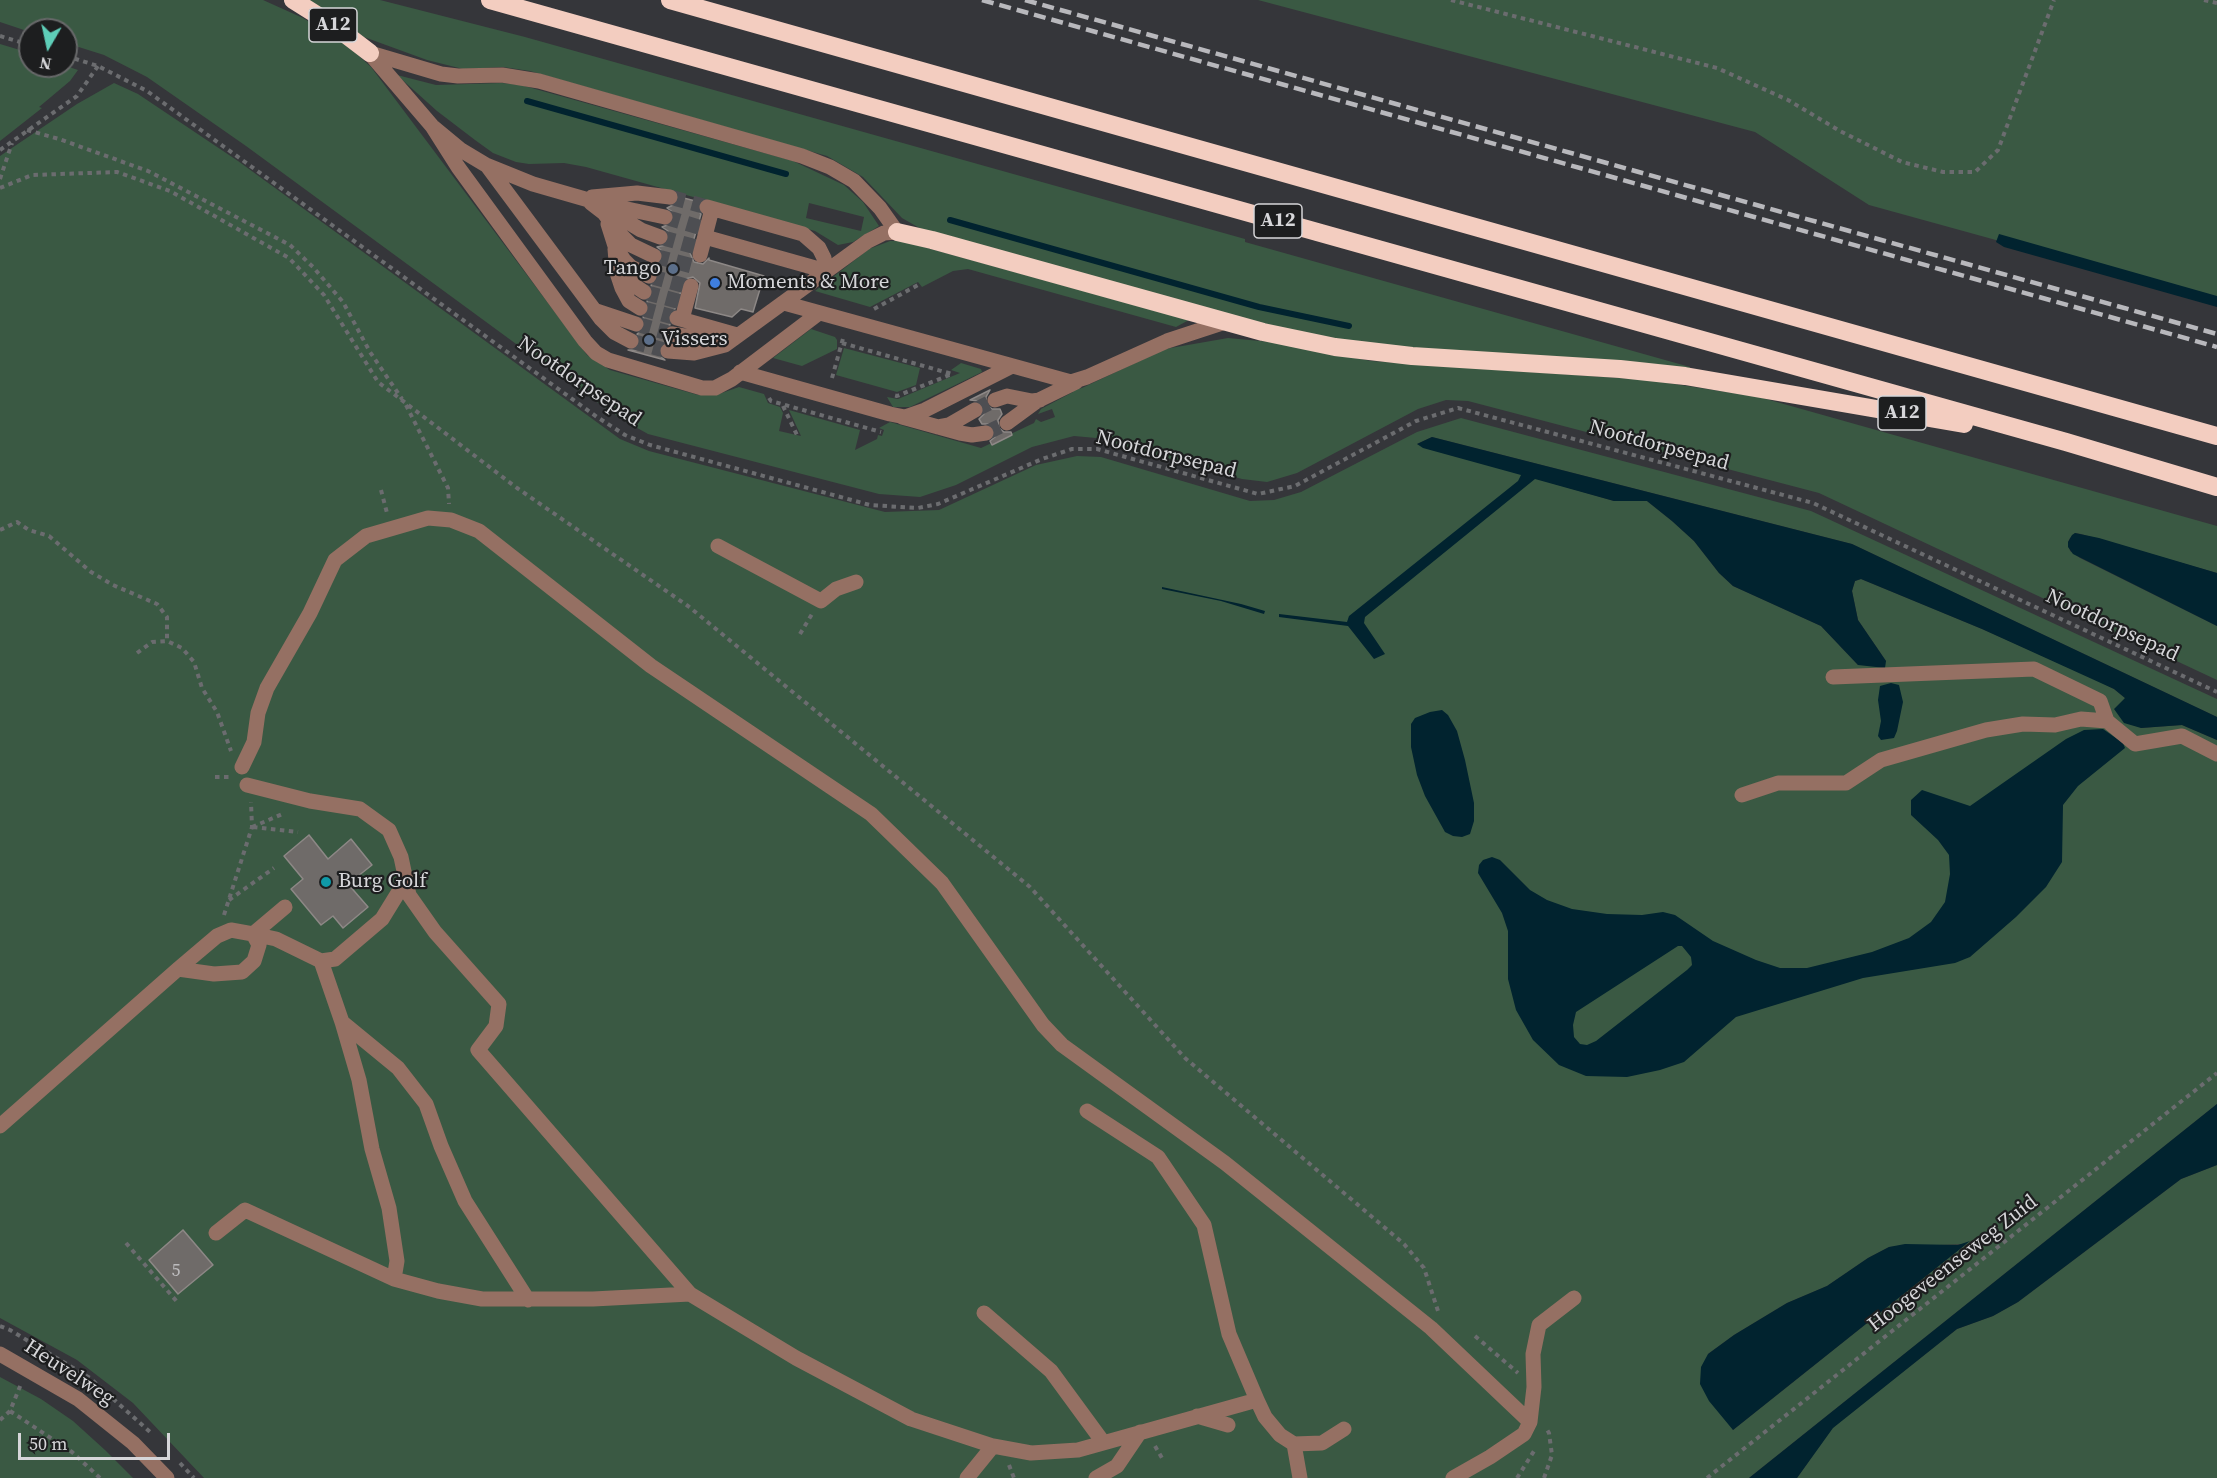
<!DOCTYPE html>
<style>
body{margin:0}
#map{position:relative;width:2217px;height:1478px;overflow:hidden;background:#35363a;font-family:"Source Serif 4",serif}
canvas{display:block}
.north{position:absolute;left:18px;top:18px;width:60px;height:60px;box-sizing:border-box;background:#1d1e1f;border:2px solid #676869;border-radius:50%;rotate:189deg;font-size:16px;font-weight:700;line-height:24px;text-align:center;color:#d6d6d9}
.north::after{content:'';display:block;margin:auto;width:21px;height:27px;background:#5eceb8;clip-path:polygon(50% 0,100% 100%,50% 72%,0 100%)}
.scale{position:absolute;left:18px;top:1433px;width:152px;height:27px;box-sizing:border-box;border:3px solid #d6d6d9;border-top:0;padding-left:8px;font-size:18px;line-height:21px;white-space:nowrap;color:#d6d6d9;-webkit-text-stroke:4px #1d1e1f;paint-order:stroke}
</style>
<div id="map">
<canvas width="2217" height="1478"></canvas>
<div class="north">N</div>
<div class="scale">50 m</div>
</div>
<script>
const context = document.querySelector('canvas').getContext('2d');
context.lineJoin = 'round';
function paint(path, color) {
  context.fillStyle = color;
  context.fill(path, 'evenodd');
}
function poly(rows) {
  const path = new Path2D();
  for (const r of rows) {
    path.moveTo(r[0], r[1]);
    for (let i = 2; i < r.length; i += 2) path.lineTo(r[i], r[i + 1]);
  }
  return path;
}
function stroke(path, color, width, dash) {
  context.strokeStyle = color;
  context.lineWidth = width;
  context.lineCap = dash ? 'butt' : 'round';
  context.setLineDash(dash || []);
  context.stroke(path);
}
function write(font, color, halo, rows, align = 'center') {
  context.font = font + ' "Source Serif 4",serif';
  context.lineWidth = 4.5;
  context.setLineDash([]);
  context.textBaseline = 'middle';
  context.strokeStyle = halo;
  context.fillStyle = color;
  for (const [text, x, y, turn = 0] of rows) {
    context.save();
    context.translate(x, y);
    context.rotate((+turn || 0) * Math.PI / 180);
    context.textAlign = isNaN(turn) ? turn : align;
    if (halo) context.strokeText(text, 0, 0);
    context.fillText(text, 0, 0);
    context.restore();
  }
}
paint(poly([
 [0,0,263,0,303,18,347,45,371,67,587,355,610,370,698,395,719,394,739,387,764,394,768,403,780,407,783,413,779,431,801,436,789,410,860,430,855,450,877,439,878,435,882,436,884,430,879,428,890,422,981,448,1034,423,1036,419,1041,422,1055,417,1052,409,1038,414,1041,409,1073,392,1068,391,1082,388,1165,349,1228,338,1271,342,1371,361,1648,380,1759,397,2217,526,2217,573,2081,534,2075,533,2070,538,2068,542,2070,551,2080,558,2217,626,2217,680,1819,493,1468,401,1446,400,1418,409,1297,473,1267,482,1242,479,1096,438,1074,436,1032,447,956,485,920,497,879,494,648,434,623,420,568,382,246,146,147,77,104,55,66,43,66,30,30,30,30,32,0,22],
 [308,0,380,0,525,37,1245,239,1245,242,1690,367,1690,369,1384,347,1294,332,923,230,902,218,863,177,827,156,530,71,503,67,463,69,427,60,364,37],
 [1258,0,2217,0,2217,301,1869,205,1755,132],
 [0,44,30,53,30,66,66,66,78,70,70,81,39,107,42,108,0,141],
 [397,75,436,85,502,83,521,85,793,161,844,185,863,202,879,226,853,242,838,245,815,231,586,167,564,163,529,164,516,162,493,153,475,140,437,111],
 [809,203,864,217,861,231,806,218],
 [114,83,138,94,238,161,620,439,649,451,885,512,939,510,1036,465,1077,456,1101,457,1250,501,1274,500,1301,492,1417,432,1461,418,1811,511,2217,699,2217,717,1852,544,1432,437,1417,444,1614,501,1647,501,1672,521,1694,541,1719,573,1733,586,1821,626,1858,665,1886,661,1858,620,1852,591,1855,581,1861,579,1982,629,2097,680,2114,689,2125,698,2141,728,2182,725,2217,740,2217,1104,1749,1478,204,1478,133,1403,77,1360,0,1318,0,156,77,104],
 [1965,1244,1965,1245,1733,1430,1708,1354,1734,1335,1787,1303,1827,1286,1868,1258,1889,1247],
 [890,241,902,241,1189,320,1176,327,968,269,953,271,922,287,918,282,870,307,815,291,869,249],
 [811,329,835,337,837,340,837,349,802,366,773,358],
 [844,348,920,368,916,385,897,392,836,375],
 [961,363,981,369,982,372,910,407,893,407,887,397,898,399,960,373,951,370],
 [2217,1165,2217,1478,1797,1478,1832,1428,1957,1329,1993,1316,2018,1302,2181,1179],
 [0,1377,41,1399,73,1421,105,1450,133,1478,0,1478]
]), '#3a5943');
paint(poly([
 [1999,234,2217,296,2217,307,2004,247,1996,242],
 [1432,437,1852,544,2217,717,2217,740,2182,725,2141,728,2124,723,2114,709,2125,698,2114,689,1982,629,1861,579,1855,581,1852,591,1858,620,1886,661,1885,668,1858,665,1821,626,1733,586,1719,573,1694,541,1672,521,1647,501,1614,501,1535,479,1365,617,1364,623,1385,654,1374,659,1348,626,1279,617,1279,614,1347,622,1349,616,1518,481,1521,475,1423,448,1417,444],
 [2075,533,2099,538,2217,573,2217,626,2073,554,2068,547,2068,542,2072,535],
 [1162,587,1241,604,1265,611,1264,614,1221,601,1162,589],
 [1891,683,1899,685,1903,702,1897,731,1894,738,1881,740,1878,736,1881,721,1878,700,1880,686],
 [1442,710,1448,715,1457,731,1465,760,1474,803,1474,821,1470,834,1462,837,1453,836,1445,832,1425,796,1417,775,1411,747,1411,724,1415,718,1430,712],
 [2103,729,2123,743,2125,748,2078,786,2063,805,2062,862,2046,887,2016,917,1970,957,1955,963,1863,978,1736,1017,1684,1062,1660,1070,1627,1077,1586,1076,1559,1065,1533,1040,1516,1010,1508,979,1508,931,1502,913,1478,873,1479,865,1483,860,1492,857,1500,860,1530,890,1547,900,1572,909,1607,914,1642,915,1663,912,1675,915,1713,941,1756,960,1780,968,1807,968,1872,952,1909,938,1931,922,1945,902,1950,874,1949,855,1938,840,1911,815,1911,800,1922,790,1970,806,2066,739,2084,730],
 [1678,946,1682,946,1691,957,1692,965,1687,970,1596,1041,1587,1045,1580,1044,1574,1037,1573,1025,1576,1012],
 [2217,1104,2217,1165,2181,1179,2018,1302,1993,1316,1957,1329,1833,1428,1797,1478,1749,1478],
 [1970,1241,1733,1430,1709,1401,1700,1384,1701,1367,1708,1354,1734,1335,1787,1303,1827,1286,1868,1258,1889,1247,1905,1244,1958,1245]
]), '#01232f');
stroke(poly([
 [527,101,786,174],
 [950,220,1259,307,1349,326]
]), '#01232f', 6);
const building = poly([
 [680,197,699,202,697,209,701,214,690,253,694,262,703,264,709,258,709,260,764,276,753,312,741,309,732,317,695,308,700,283,693,277,685,279,675,309,668,315,670,325,665,327,663,332,666,342,660,345,658,351,660,356,665,360,628,350,636,350,640,345,641,340,637,334,645,328,646,323,643,317,648,314,650,309,647,301,652,297,654,292,651,285,657,281,659,276,657,271,652,265,659,264,663,260,662,251,657,247,666,245,669,241,668,231,662,227,673,223,674,213,667,208,677,203,680,197],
 [990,390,986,397,986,404,992,409,1000,409,1002,414,998,420,999,428,1004,432,1011,432,1012,435,992,445,990,441,995,437,996,432,994,427,989,424,982,424,979,419,984,414,984,406,979,401,970,400,990,390],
 [309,835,328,859,351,839,372,865,348,884,368,907,343,928,333,916,321,925,291,889,303,879,284,856,309,835],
 [183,1230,213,1265,178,1294,149,1260,183,1230]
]);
paint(building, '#6f6b69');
stroke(building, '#8d8886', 1.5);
stroke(poly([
 [670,197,707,207],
 [665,217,702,228],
 [660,237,696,247],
 [654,256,696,267],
 [649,276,686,286],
 [644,292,681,302],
 [640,308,677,318],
 [636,324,672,334],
 [631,341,668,351],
 [975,410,995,400],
 [986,433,1007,423]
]), '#4d4e52', 15, [15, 8]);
stroke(poly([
 [1451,0,1717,68,1788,100,1840,131,1902,162,1943,172,1975,172,1998,150,2054,0],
 [2204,0,2217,3],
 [0,36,30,45],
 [66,56,98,66,147,91,597,417,625,435,650,445,870,505,901,507,918,508,938,504,1042,459,1072,449,1097,449,1258,494,1295,486,1416,421,1458,408,1813,503,2217,692],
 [27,130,59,139,148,171,290,245,313,267,343,302,370,352,402,399],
 [0,150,77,96,98,66],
 [0,179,12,143],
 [0,188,32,175,117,172,170,191,289,258,324,295,378,382,517,488,688,606,1030,887,1185,1058,1404,1244,1424,1268,1438,1311],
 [874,309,918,285],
 [842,343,952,374,897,396,893,395],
 [832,378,844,335],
 [769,398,771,401,881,432],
 [406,405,448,488,449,504],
 [783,406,797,435],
 [381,490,387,513],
 [0,530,17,522,29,530,49,536,91,572,113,585,157,604,167,617,167,641],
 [800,634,812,614],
 [137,653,152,642,167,641,182,648,194,662,202,688,217,712,231,751],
 [215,777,229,777],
 [252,827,285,813],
 [253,827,298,832],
 [229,900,274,868],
 [224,915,252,827,251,802],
 [126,1243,179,1304],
 [0,1326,10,1330,90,1378,150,1432],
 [1475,1336,1518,1373],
 [10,1411,72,1452,100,1478],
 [0,1420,10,1411,21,1384],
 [1155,1446,1162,1458],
 [180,1463,194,1478],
 [1009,1465,1014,1478],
 [1517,1478,1534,1451,1532,1448],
 [1544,1478,1552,1455,1549,1433,1546,1428],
 [1707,1478,2217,1073]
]), '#6b6c6f', 4, [4.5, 4.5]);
stroke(poly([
 [370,53,441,74,458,76,502,75,539,81,802,156,830,167,854,181,880,208,897,232],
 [372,56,432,126,461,150,486,165,533,184,599,203,665,217],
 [432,126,458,167,585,341,596,353,608,360,702,388,715,388,732,379,819,313],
 [488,167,601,319,614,332,631,341],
 [592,197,637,193,670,197],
 [591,203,604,213,618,232,631,245,654,256],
 [605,208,641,230,660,237],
 [608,224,615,246,624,260,631,267,649,276],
 [705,237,826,271,824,258,819,248,803,234,707,207],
 [615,249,617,273,622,288,629,301,640,308],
 [700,255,712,209],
 [622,269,629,282,644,292],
 [784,303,1071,382,1087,377,1167,341,1225,322],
 [597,311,636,324],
 [677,318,737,335],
 [682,319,691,286],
 [672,334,710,340,726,340],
 [668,351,694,353,725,345,868,241,884,233,897,232],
 [740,372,890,414,905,417,925,410,1012,366],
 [995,400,1007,396,1032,401,1040,400],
 [902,417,960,433,972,435,986,433],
 [1007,423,1037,401,1076,382],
 [938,427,949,425,975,410],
 [718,546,821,601,836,589,856,582],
 [1833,677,2034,669,2100,701,2107,721],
 [242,767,254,742,258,713,267,688,310,613,335,560,366,536,428,518,451,520,479,531,651,666,871,814,942,883,1043,1025,1062,1045,1225,1163,1431,1328,1530,1422],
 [247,785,310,801,360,809,389,830,401,857,409,895,435,932,499,1004,496,1026,478,1050,690,1294],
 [1742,795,1778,783,1846,783,1881,760,1986,730,2023,724,2055,725,2081,719,2107,721,2135,744,2182,736,2217,754],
 [253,934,276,939,321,961,335,959,382,919,406,880],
 [253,934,285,907],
 [321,961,342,1022,359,1080,372,1149,389,1208,397,1261,394,1279],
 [342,1022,398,1068,426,1104,441,1146,465,1201,528,1300],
 [1087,1111,1158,1157,1204,1225,1229,1334,1257,1400,1265,1417,1280,1435,1294,1444,1322,1443,1344,1429],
 [0,1126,178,969,217,936,231,930,253,934,259,945,254,961,242,972,214,974,178,969],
 [216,1233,245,1210,394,1279,438,1291,482,1299,593,1299,690,1294,796,1358,911,1419,993,1446,1031,1453,1078,1450,1257,1400],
 [984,1313,1051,1371,1103,1442],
 [0,1354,78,1399,133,1443,167,1478],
 [1197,1416,1228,1425],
 [1294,1444,1300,1478],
 [967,1478,993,1446],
 [1096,1478,1117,1466,1140,1432],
 [1453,1478,1490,1457,1524,1434,1530,1422,1534,1387,1533,1354,1539,1325,1574,1298]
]), '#957063', 15);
stroke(poly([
 [293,0,336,27,370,53],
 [490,0,2066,442,2217,487],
 [670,0,2217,436],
 [897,232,932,240,1263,332,1335,347,1412,356,1620,369,1685,376,1964,424]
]), '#f3cdc0', 18);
stroke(poly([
 [982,0,2217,347],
 [1025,0,2217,334]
]), '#b8b8bc', 4.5, [12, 6]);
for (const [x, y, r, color] of [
 [673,269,6,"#5c6f8a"],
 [715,283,6,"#3f7fe0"],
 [649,340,6,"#5c6f8a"],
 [326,882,6,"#0f9aa8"]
]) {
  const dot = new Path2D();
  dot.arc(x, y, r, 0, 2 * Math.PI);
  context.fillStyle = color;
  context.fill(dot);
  stroke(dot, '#1d1e1f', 2);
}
write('18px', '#bcbbbd', null, [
 ["5",176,1271]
]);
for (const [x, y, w] of [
 [333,25,48],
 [1278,221,48],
 [1902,413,48]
]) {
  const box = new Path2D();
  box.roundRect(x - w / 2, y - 17, w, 34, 4.5);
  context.fillStyle = '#1d1e1f';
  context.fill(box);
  stroke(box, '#d6d6d9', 1.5);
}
write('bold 20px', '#d6d6d9', null, [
 ["A12",333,25],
 ["A12",1278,221],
 ["A12",1902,413]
]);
write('21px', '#d6d6d9', '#1d1e1f', [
 ["Tango",661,269,"right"],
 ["Moments & More",727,283],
 ["Vissers",661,340],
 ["Burg Golf",338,882]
], 'left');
write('21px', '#d6d6d9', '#1d1e1f', [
 ["Nootdorpsepad",579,382,34],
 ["Nootdorpsepad",1659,446,15],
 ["Nootdorpsepad",1166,455,14],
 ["Nootdorpsepad",2112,626,25],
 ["Hoogeveenseweg Zuid",1953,1264,-38],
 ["Heuvelweg",69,1373,33]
]);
</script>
